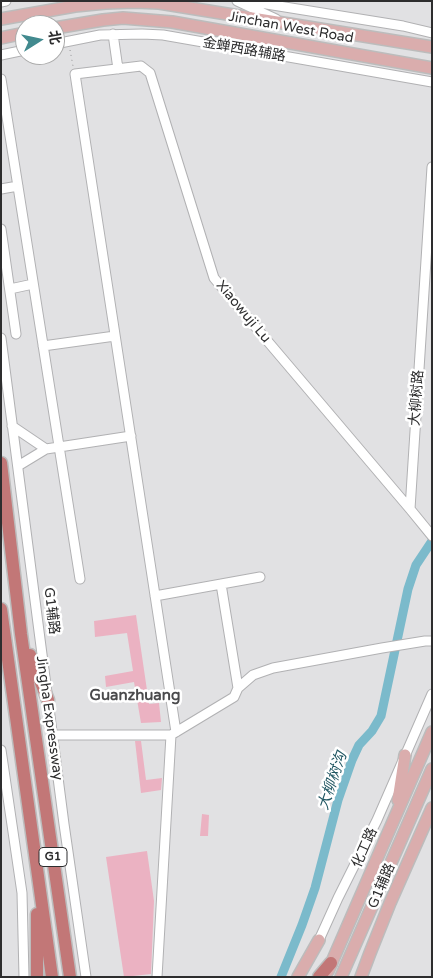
<!DOCTYPE html>
<meta charset="utf-8">
<style>
body{margin:0}
#map{position:relative;width:433px;height:978px;overflow:hidden;background:#e1e1e3;font-family:"Varela Round","Noto Sans SC",sans-serif}
canvas{display:block}
.frame{position:absolute;inset:0;border:2px solid #2d2d2e;pointer-events:none}
.north{position:absolute;left:15px;top:15px;width:50px;height:50px;box-sizing:border-box;background:#fff;border:1px solid #ababab;border-radius:50%;rotate:80deg;font-size:14px;font-weight:700;line-height:20px;text-align:center;color:#2d2d2e}
.north::after{content:'';display:block;margin:auto;width:18px;height:22px;background:#428a8f;clip-path:polygon(50% 0,100% 100%,50% 72%,0 100%)}
</style>
<div id="map">
<canvas width="433" height="978"></canvas>
<div class="frame"></div>
<div class="north">北</div>
</div>
<script>
const context = document.querySelector('canvas').getContext('2d');
context.lineJoin = 'round';
function poly(rows) {
  const path = new Path2D();
  for (const r of rows) {
    path.moveTo(r[0], r[1]);
    for (let i = 2; i < r.length; i += 2) path.lineTo(r[i], r[i + 1]);
  }
  return path;
}
function stroke(path, color, width, dash) {
  context.strokeStyle = color;
  context.lineWidth = width;
  context.lineCap = dash ? 'butt' : 'round';
  context.setLineDash(dash || []);
  context.stroke(path);
}
function paint(path, color) {
  context.fillStyle = color;
  context.fill(path, 'evenodd');
}
function write(font, color, halo, rows, align = 'center') {
  context.font = font + ' "Varela Round","Noto Sans SC",sans-serif';
  context.lineWidth = 5;
  context.setLineDash([]);
  context.textBaseline = 'middle';
  context.strokeStyle = halo;
  context.fillStyle = color;
  for (const [text, x, y, turn = 0] of rows) {
    context.save();
    context.translate(x, y);
    context.rotate((+turn || 0) * Math.PI / 180);
    context.textAlign = isNaN(turn) ? turn : align;
    if (halo) context.strokeText(text, 0, 0);
    context.fillText(text, 0, 0);
    context.restore();
  }
}
stroke(poly([
 [281,977,302,925,315,888,338,800,352,760,359,745,372,731,381,716,408,589,416,565,432,541]
]), '#7bbacb', 9);
paint(poly([
 [136,615,149,704,159,703,161,722,141,723,134,682,106,687,105,676,133,671,127,633,95,637,94,621],
 [135,741,141,741,146,780,162,778,161,790,141,793],
 [202,814,209,815,208,836,200,836],
 [147,851,154,901,151,974,124,977,106,857]
]), '#ebb2c2');
const minor = poly([
 [237,1,276,19],
 [248,1,403,26,432,33],
 [1,2,6,1],
 [113,34,118,69],
 [55,44,100,35,142,34,163,35,432,82],
 [238,45,272,42],
 [1,55,25,50],
 [1,79,80,579],
 [1,189,18,186],
 [1,229,16,334],
 [10,289,33,284],
 [1,338,64,824,86,977],
 [43,346,115,336],
 [12,426,46,449],
 [18,466,46,449,131,436],
 [410,509,432,167],
 [221,584,238,688],
 [155,596,260,577],
 [176,732,75,74,141,66,150,73,214,278,410,509,432,536],
 [52,735,171,735,234,697,238,688,253,675,273,668,382,648,425,641,432,641],
 [1,750,22,893,24,977],
 [319,940,338,898,377,820,432,694],
 [157,977,171,735]
]);
const major = poly([
 [1,19,75,6,106,3,135,2,159,3,432,47],
 [55,28,103,20,123,18,172,22,432,68],
 [1,38,25,33],
 [398,800,405,755],
 [328,971,432,732],
 [298,977,319,940],
 [341,977,432,769],
 [361,977,370,953,390,903,432,808]
]);
const highway = poly([
 [1,463,21,634,70,977],
 [1,609,52,977],
 [30,655,48,700],
 [37,914,37,977],
 [319,977,331,963]
]);
stroke(minor, '#b1b1b3', 11);
stroke(major, '#bcbcbc', 14);
stroke(highway, '#bcbcbc', 15);
stroke(poly([
 [70,50,73,66]
]), '#929294', 1, [1, 4]);
stroke(minor, '#fff', 9);
stroke(major, '#daadad', 11);
stroke(highway, '#c27777', 12);
for (const [x, y, w] of [
 [53,857,28]
]) {
  const box = new Path2D();
  box.roundRect(x - w / 2, y - 9.5, w, 19, 4);
  context.fillStyle = '#fff';
  context.fill(box);
  stroke(box, '#2d2d2e', 1);
}
write('bold 12px', '#2d2d2e', null, [
 ["G1",53,857]
]);
write('14px', '#2d2d2e', '#fff', [
 ["Jinchan West Road",291,28,10],
 ["金蝉西路辅路",244,50,10],
 ["Xiaowuji Lu",243,312,50],
 ["大柳树路",417,398,-86],
 ["G1辅路",51,611,83],
 ["Jingha Expressway",49,718,82],
 ["化工路",365,848,-66],
 ["G1辅路",382,886,-67]
]);
write('bold 15px', '#4a4a4c', '#fff', [
 ["Guanzhuang",135,696]
]);
write('italic 15px', '#215763', '#fff', [
 ["大柳树沟",333,781,-71]
]);
</script>
